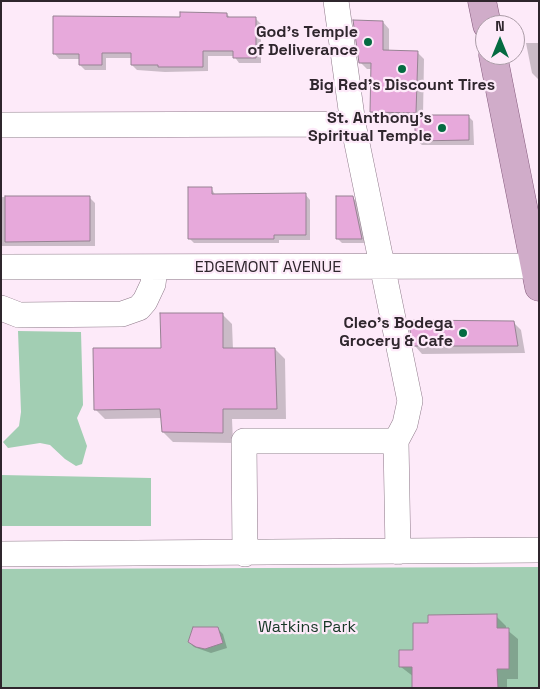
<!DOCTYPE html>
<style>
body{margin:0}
#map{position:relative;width:540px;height:689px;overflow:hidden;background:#fdeaf9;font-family:"Space Grotesk",sans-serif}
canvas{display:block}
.frame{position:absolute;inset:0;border:2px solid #2f262d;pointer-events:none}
.north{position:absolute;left:475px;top:15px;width:50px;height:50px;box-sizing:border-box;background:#fdeaf9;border:1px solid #ab9ca7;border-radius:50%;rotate:0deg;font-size:14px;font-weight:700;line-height:20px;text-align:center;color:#2f262d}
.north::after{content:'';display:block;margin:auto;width:18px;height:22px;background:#046b41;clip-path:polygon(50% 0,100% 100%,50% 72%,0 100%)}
</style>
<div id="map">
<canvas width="540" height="689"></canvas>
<div class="frame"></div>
<div class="north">N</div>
</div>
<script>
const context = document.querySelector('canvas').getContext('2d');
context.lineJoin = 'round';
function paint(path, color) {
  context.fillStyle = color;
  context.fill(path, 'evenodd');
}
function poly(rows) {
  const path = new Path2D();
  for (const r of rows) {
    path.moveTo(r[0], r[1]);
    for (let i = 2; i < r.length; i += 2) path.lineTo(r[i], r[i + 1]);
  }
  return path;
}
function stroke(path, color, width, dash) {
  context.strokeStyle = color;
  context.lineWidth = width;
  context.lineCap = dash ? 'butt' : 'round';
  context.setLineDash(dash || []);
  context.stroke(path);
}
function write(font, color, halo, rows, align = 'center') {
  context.font = font + ' "Space Grotesk",sans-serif';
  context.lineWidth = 4.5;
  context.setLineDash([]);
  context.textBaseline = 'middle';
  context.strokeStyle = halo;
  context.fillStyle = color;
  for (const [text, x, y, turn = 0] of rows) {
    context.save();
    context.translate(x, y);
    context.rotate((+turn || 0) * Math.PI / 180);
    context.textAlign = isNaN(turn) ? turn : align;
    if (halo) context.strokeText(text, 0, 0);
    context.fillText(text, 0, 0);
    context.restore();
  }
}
paint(poly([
 [18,331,81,332,83,405,77,418,87,446,82,464,76,466,65,459,50,445,40,443,8,448,3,442,19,426,21,412],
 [1,475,151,478,151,526,1,526],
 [539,567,539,688,1,688,1,569]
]), '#a2ceb3');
paint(poly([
 [227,14,231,19,256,19,261,24,261,63,239,63,234,56,208,56,208,71,165,72,137,70,132,65,132,58,106,58,106,70,85,70,80,65,80,59,59,59,54,53,181,19],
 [383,22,389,29,389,51,417,52,424,59,423,116,468,116,473,121,474,145,422,145,416,140,416,120,378,119,371,112,372,69,367,69,360,62],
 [526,43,539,43,539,80,532,73],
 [211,188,216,196,305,194,310,200,310,240,279,240,279,243,194,243,189,238],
 [1,197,90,198,95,203,95,246,1,246],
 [353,198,358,203,366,243,342,243,337,238],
 [222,314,232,324,233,350,275,349,285,359,286,419,232,419,233,443,173,442,163,432,162,418,105,419,95,409,162,349],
 [513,322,521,330,525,353,422,354,415,346],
 [496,616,506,626,506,629,518,639,518,679,507,679,507,688,414,688,414,677,401,667,414,652,429,624],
 [217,628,223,634,227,648,211,653,194,647,189,642]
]), '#0003');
const building = poly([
 [180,12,227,13,227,17,256,17,256,58,233,58,233,51,203,51,203,67,158,67,158,65,131,65,131,53,102,53,102,65,79,65,79,54,53,54,53,16,180,17,180,12],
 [353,20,383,21,383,50,418,51,416,113,370,112,371,63,359,63,353,20],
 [415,115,469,115,469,140,415,141,415,115],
 [188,187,212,187,212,194,306,193,306,235,274,235,274,239,188,239,188,187],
 [5,196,90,196,90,241,5,242,5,196],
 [336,196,353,196,362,239,336,239,336,196],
 [160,313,223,313,223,348,275,348,277,409,223,409,223,433,162,432,160,409,94,410,93,348,161,348,160,313],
 [408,320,514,321,518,346,413,346,408,320],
 [497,614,497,628,509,628,509,669,497,669,498,688,412,688,412,667,399,667,399,650,413,650,413,623,428,623,428,615,497,614],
 [193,627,218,627,223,643,205,649,196,647,188,642,193,627]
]);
paint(building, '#e7a9db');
stroke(building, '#978293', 1);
const minor = poly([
 [336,1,353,124,410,401,405,424,396,441,398,552],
 [1,125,353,124],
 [1,267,535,266],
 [1,308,19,315,122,314,139,308,145,301,153,284,155,268],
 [1,554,539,550],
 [245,554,244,441,396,441]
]);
const major = poly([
 [482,1,487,25],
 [493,55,539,287]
]);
stroke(minor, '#8d7888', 26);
stroke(major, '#83597b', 29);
stroke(minor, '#fff', 25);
stroke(major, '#d0acc9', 28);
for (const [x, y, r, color] of [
 [368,42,5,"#046b41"],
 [402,69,5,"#046b41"],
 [442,128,5,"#046b41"],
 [463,333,5,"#046b41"]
]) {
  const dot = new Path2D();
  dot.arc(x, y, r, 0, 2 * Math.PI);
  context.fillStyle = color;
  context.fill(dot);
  stroke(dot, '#fdeaf9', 2);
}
write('bold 16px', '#2f262d', '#fdeaf9', [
 ["God's Temple",358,33],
 ["of Deliverance",358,51],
 ["Big Red's Discount Tires",402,86,"center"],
 ["St. Anthony's",432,119],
 ["Spiritual Temple",432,137],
 ["Cleo's Bodega",453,324],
 ["Grocery & Cafe",453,342]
], 'right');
write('16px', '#2f262d', '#fdeaf9', [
 ["EDGEMONT AVENUE",268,268]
]);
write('16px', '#163725', '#fdeaf9', [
 ["Watkins Park",307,628]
]);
</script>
